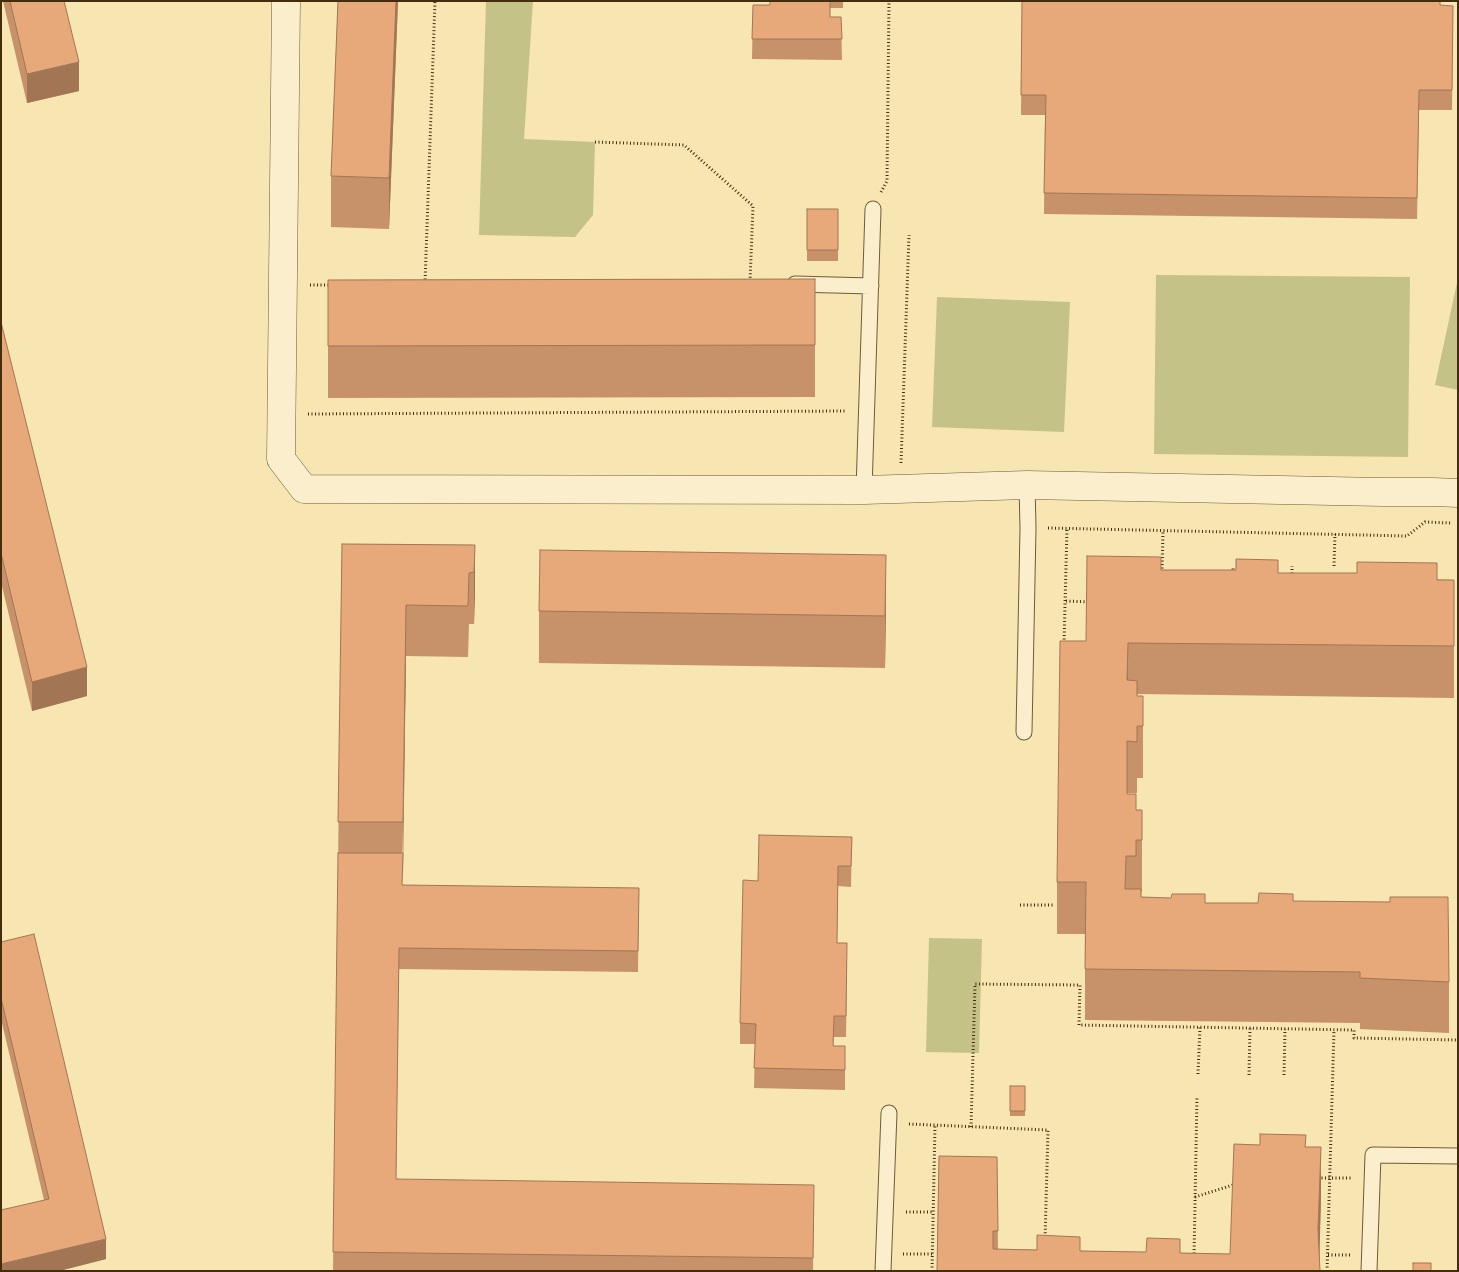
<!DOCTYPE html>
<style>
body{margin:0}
#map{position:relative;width:1459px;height:1272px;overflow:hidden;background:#f7e5b2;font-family:"Old Standard TT",serif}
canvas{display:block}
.frame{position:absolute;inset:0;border:2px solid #432d0d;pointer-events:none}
</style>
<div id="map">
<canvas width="1459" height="1272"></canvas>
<div class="frame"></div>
</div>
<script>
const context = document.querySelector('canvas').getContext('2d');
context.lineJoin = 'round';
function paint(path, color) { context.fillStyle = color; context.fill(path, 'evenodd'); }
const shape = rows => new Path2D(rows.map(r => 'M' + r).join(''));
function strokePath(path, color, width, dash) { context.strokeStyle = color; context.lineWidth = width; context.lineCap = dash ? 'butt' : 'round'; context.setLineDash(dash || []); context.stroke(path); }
const green = shape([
 [486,1,533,1,524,139,595,142,593,215,575,237,479,235],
 [1156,275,1410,277,1408,457,1154,454],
 [1458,278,1458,390,1435,385],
 [937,297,1070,302,1064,432,932,427],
 [929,938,982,939,979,1053,926,1052]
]);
const path = shape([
 [595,142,684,145,753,206,750,282],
 [881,192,887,181,889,1],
 [425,283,435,1],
 [310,285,331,285],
 [308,414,846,411],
 [901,463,909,235],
 [1048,528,1407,536,1425,522,1452,523],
 [1334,566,1335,534],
 [1162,572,1163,531],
 [1233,573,1233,566],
 [1292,577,1292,566],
 [1066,601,1090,602],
 [1064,643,1067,529],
 [1020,905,1053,905],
 [1198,1074,1200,1027],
 [1249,1075,1250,1028],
 [1284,1075,1285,1029],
 [909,1124,1048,1130,1045,1240],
 [971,1127,975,984,1080,985,1079,1025,1354,1030,1354,1038,1458,1040],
 [1318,1178,1352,1178],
 [1195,1197,1236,1184],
 [906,1212,933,1212],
 [903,1254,933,1254],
 [1328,1255,1350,1255],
 [1194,1257,1197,1096],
 [932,1271,935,1125],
 [1327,1271,1334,1030]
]);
const service = shape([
 [795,284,871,286],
 [864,490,873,209],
 [1024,732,1028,528,1027,485],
 [883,1271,889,1113],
 [1369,1271,1373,1155,1458,1156]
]);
const minor = shape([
 [286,1,281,459,304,489,864,490,1027,485,1382,492,1433,492,1458,493]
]);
const wall = shape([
 [3,1,64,1,79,91,27,103],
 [338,1,398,1,389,229,331,227,331,176],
 [770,1,843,1,843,8,830,8,830,17,841,17,842,60,752,59,753,5,770,5],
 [1022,1,1453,6,1452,110,1419,110,1417,219,1044,214,1045,115,1021,115],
 [807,209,838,209,838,261,807,261],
 [815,279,815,397,328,398,328,280],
 [1,322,87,696,32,711,1,582],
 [342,544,475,545,474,624,469,624,468,657,406,656,402,885,639,888,638,972,399,969,396,1179,814,1205,813,1271,333,1271],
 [1161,570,1278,573,1454,580,1454,698,1137,694,1137,696,1143,696,1143,778,1137,778,1137,793,1127,793,1136,810,1142,810,1142,892,1141,892,1141,897,1205,903,1258,903,1293,901,1449,982,1449,1033,1360,1029,1360,1023,1085,1020,1085,934,1057,934,1057,882,1086,641],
 [886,607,885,668,539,663,539,611],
 [852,837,851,887,838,886,837,943,847,963,846,1037,834,1037,833,1046,845,1046,845,1090,754,1088,755,1044,740,1044,740,1023],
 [1,942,106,1259,59,1271,1,1271,44,1200,1,1019],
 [1010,1086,1025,1086,1025,1116,1010,1116],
 [1306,1147,1321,1199,1319,1252,937,1271,997,1157,998,1249,1230,1254]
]);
const shadedWall = shape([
 [396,1,398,1,389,229,389,178],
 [79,62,79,91,27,103,27,74],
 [475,545,475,597,474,624,474,572],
 [886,555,886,607,885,668,885,616],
 [406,605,406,656,403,874,403,822],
 [1128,643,1128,694,1127,680],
 [87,667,87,696,32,711,32,682],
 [1321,1147,1321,1199,1319,1271,1318,1229],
 [106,1239,106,1259,59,1271,1,1271,1,1264]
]);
const building = shape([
 [10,1,64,1,79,62,27,74,10,1],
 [338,1,396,1,389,178,331,176,338,1],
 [770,1,830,1,830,17,841,17,842,39,752,39,753,5,770,5,770,1],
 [1022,1,1440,1,1440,5,1453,6,1452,90,1419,90,1417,198,1044,193,1046,95,1021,95,1022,1],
 [807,209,838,209,838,250,807,250,807,209],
 [815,279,815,345,328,346,328,280,815,279],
 [1,322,87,667,32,682,1,553,1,322],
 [342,544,475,545,474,572,469,573,468,606,406,605,403,822,338,822,342,544],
 [540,550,886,555,885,616,539,611,540,550],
 [1087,556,1161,557,1161,570,1236,570,1236,559,1278,560,1278,573,1357,573,1357,562,1437,563,1437,580,1454,580,1454,646,1128,643,1127,680,1137,681,1137,696,1143,696,1143,726,1137,726,1137,742,1127,741,1127,794,1136,794,1136,810,1142,810,1142,840,1136,840,1136,856,1126,856,1125,889,1141,889,1141,897,1171,898,1172,894,1205,894,1205,903,1258,903,1259,893,1293,894,1293,901,1390,902,1390,897,1448,897,1449,982,1360,978,1360,972,1085,969,1086,882,1057,882,1060,641,1086,641,1087,556],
 [759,835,852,837,851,866,838,866,837,943,847,943,846,1016,834,1016,833,1046,845,1046,845,1070,754,1068,756,1024,740,1023,743,880,758,881,759,835],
 [338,853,403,853,402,885,639,888,638,951,399,948,396,1179,814,1185,813,1258,333,1252,338,853],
 [34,934,106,1239,1,1264,1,1210,49,1199,1,998,1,942,34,934],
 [1010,1086,1025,1086,1025,1111,1010,1111,1010,1086],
 [1260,1134,1306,1135,1305,1147,1321,1147,1318,1229,1320,1271,937,1271,939,1156,997,1157,998,1231,993,1231,993,1249,1037,1250,1037,1235,1080,1237,1080,1251,1146,1252,1147,1238,1180,1239,1180,1253,1230,1254,1234,1144,1260,1145,1260,1134],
 [1413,1263,1431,1263,1431,1271,1413,1271,1413,1263]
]);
paint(green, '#c5c287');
strokePath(service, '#705b36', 17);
strokePath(minor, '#705b36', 29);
strokePath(path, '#432d0d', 3, [1, 2.5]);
strokePath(service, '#faeecd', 15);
strokePath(minor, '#faeecd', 28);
paint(wall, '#c79169');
paint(shadedWall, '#a27655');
paint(building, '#e7a97a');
strokePath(building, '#a27655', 1);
</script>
